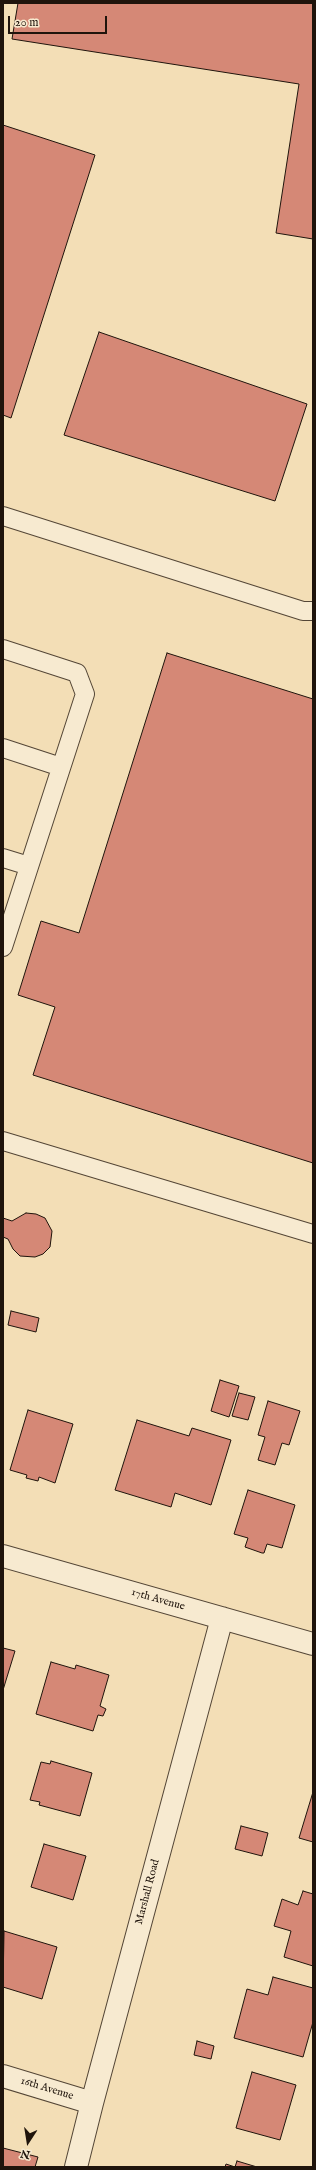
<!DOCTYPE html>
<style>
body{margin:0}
#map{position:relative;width:316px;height:2170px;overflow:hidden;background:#f3deb6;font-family:"IM FELL English",serif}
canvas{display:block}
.frame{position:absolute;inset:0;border:4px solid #1f140c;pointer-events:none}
.north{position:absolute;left:8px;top:2122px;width:40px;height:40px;-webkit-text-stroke:3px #f7ead0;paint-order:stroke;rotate:192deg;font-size:11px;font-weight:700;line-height:16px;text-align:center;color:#1f140c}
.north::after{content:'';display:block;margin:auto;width:14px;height:18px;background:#1f140c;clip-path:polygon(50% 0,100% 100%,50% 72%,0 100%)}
.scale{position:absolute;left:8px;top:16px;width:99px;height:18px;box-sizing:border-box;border:2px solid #1f140c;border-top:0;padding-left:5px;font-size:12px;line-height:14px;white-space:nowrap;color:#1f140c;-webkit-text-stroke:3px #f7ead0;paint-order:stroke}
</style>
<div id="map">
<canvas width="316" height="2170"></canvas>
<div class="frame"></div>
<div class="north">N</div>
<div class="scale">20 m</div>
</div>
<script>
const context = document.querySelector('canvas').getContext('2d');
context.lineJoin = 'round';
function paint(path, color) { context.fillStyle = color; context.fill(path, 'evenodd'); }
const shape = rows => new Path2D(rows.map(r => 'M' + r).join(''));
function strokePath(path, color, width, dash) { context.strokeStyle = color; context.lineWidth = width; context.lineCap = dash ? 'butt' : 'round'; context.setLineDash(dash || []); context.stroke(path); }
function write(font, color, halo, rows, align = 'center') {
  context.font = font + ' "IM FELL English",serif'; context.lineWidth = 4; context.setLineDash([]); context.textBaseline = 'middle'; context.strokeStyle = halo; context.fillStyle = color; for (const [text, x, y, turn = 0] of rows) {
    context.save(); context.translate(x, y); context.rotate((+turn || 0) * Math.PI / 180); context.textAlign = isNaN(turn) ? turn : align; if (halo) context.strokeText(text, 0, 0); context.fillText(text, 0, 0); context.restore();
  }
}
const building = shape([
 [18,3,313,3,313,239,276,233,299,84,12,39,18,3],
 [3,125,95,155,11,418,3,415,3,125],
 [99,332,307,404,275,501,64,435,99,332],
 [167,653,313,699,313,1163,33,1075,55,1007,18,995,41,921,79,933,167,653],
 [26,1213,36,1214,45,1218,52,1231,50,1247,43,1254,35,1257,20,1256,13,1249,8,1239,3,1237,3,1218,12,1221,26,1213],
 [11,1311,39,1318,36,1332,8,1325,11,1311],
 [220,1380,239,1386,229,1417,211,1411,220,1380],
 [239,1393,255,1397,248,1420,232,1416,239,1393],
 [268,1401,300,1411,289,1445,282,1443,275,1465,258,1460,265,1437,258,1435,268,1401],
 [28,1410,73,1424,55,1483,39,1477,38,1481,26,1478,27,1475,10,1470,28,1410],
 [137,1420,189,1436,192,1428,231,1440,211,1505,175,1493,171,1507,115,1490,137,1420],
 [248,1490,295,1505,282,1548,267,1544,264,1553,262,1553,245,1547,248,1538,234,1534,248,1490],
 [3,1648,15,1651,3,1690,3,1648],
 [51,1662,75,1669,76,1665,109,1675,100,1706,106,1709,103,1716,98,1715,93,1731,36,1714,51,1662],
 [51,1761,92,1773,80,1816,39,1805,40,1802,30,1800,41,1762,50,1764,51,1761],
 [313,1792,313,1842,299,1838,313,1792],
 [241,1826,268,1833,262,1856,235,1849,241,1826],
 [44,1844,86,1856,73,1900,31,1887,44,1844],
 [303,1891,313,1894,313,1966,284,1957,291,1931,274,1926,282,1899,298,1905,303,1891],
 [4,1931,57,1947,42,1999,3,1987,4,1931],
 [273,1977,313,1988,313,2022,303,2057,234,2038,247,1989,268,1995,273,1977],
 [197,2041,214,2046,211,2059,194,2055,197,2041],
 [252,2072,296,2085,280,2140,236,2128,252,2072],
 [3,2148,38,2157,35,2167,3,2167,3,2148],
 [237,2161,257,2167,225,2167,226,2164,235,2167,237,2161]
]);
const lane = shape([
 [3,516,303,611,313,611],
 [3,649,77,673,85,694,3,947],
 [3,748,61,767],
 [3,858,29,866],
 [3,1141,313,1234]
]);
const street = shape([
 [3,1556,313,1644],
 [3,2076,92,2103],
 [76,2167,92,2103,222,1618]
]);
const streetNames = [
 ["17th Avenue",158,1600,16],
 ["Marshall Road",148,1892,-75],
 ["16th Avenue",47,2089,17]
];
paint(building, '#d58876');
strokePath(building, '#1f140c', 1);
strokePath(lane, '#544636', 20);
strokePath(street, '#544636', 24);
strokePath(lane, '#f7ead0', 18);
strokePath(street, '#f7ead0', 22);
write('11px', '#1f140c', '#f7ead0', streetNames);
</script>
